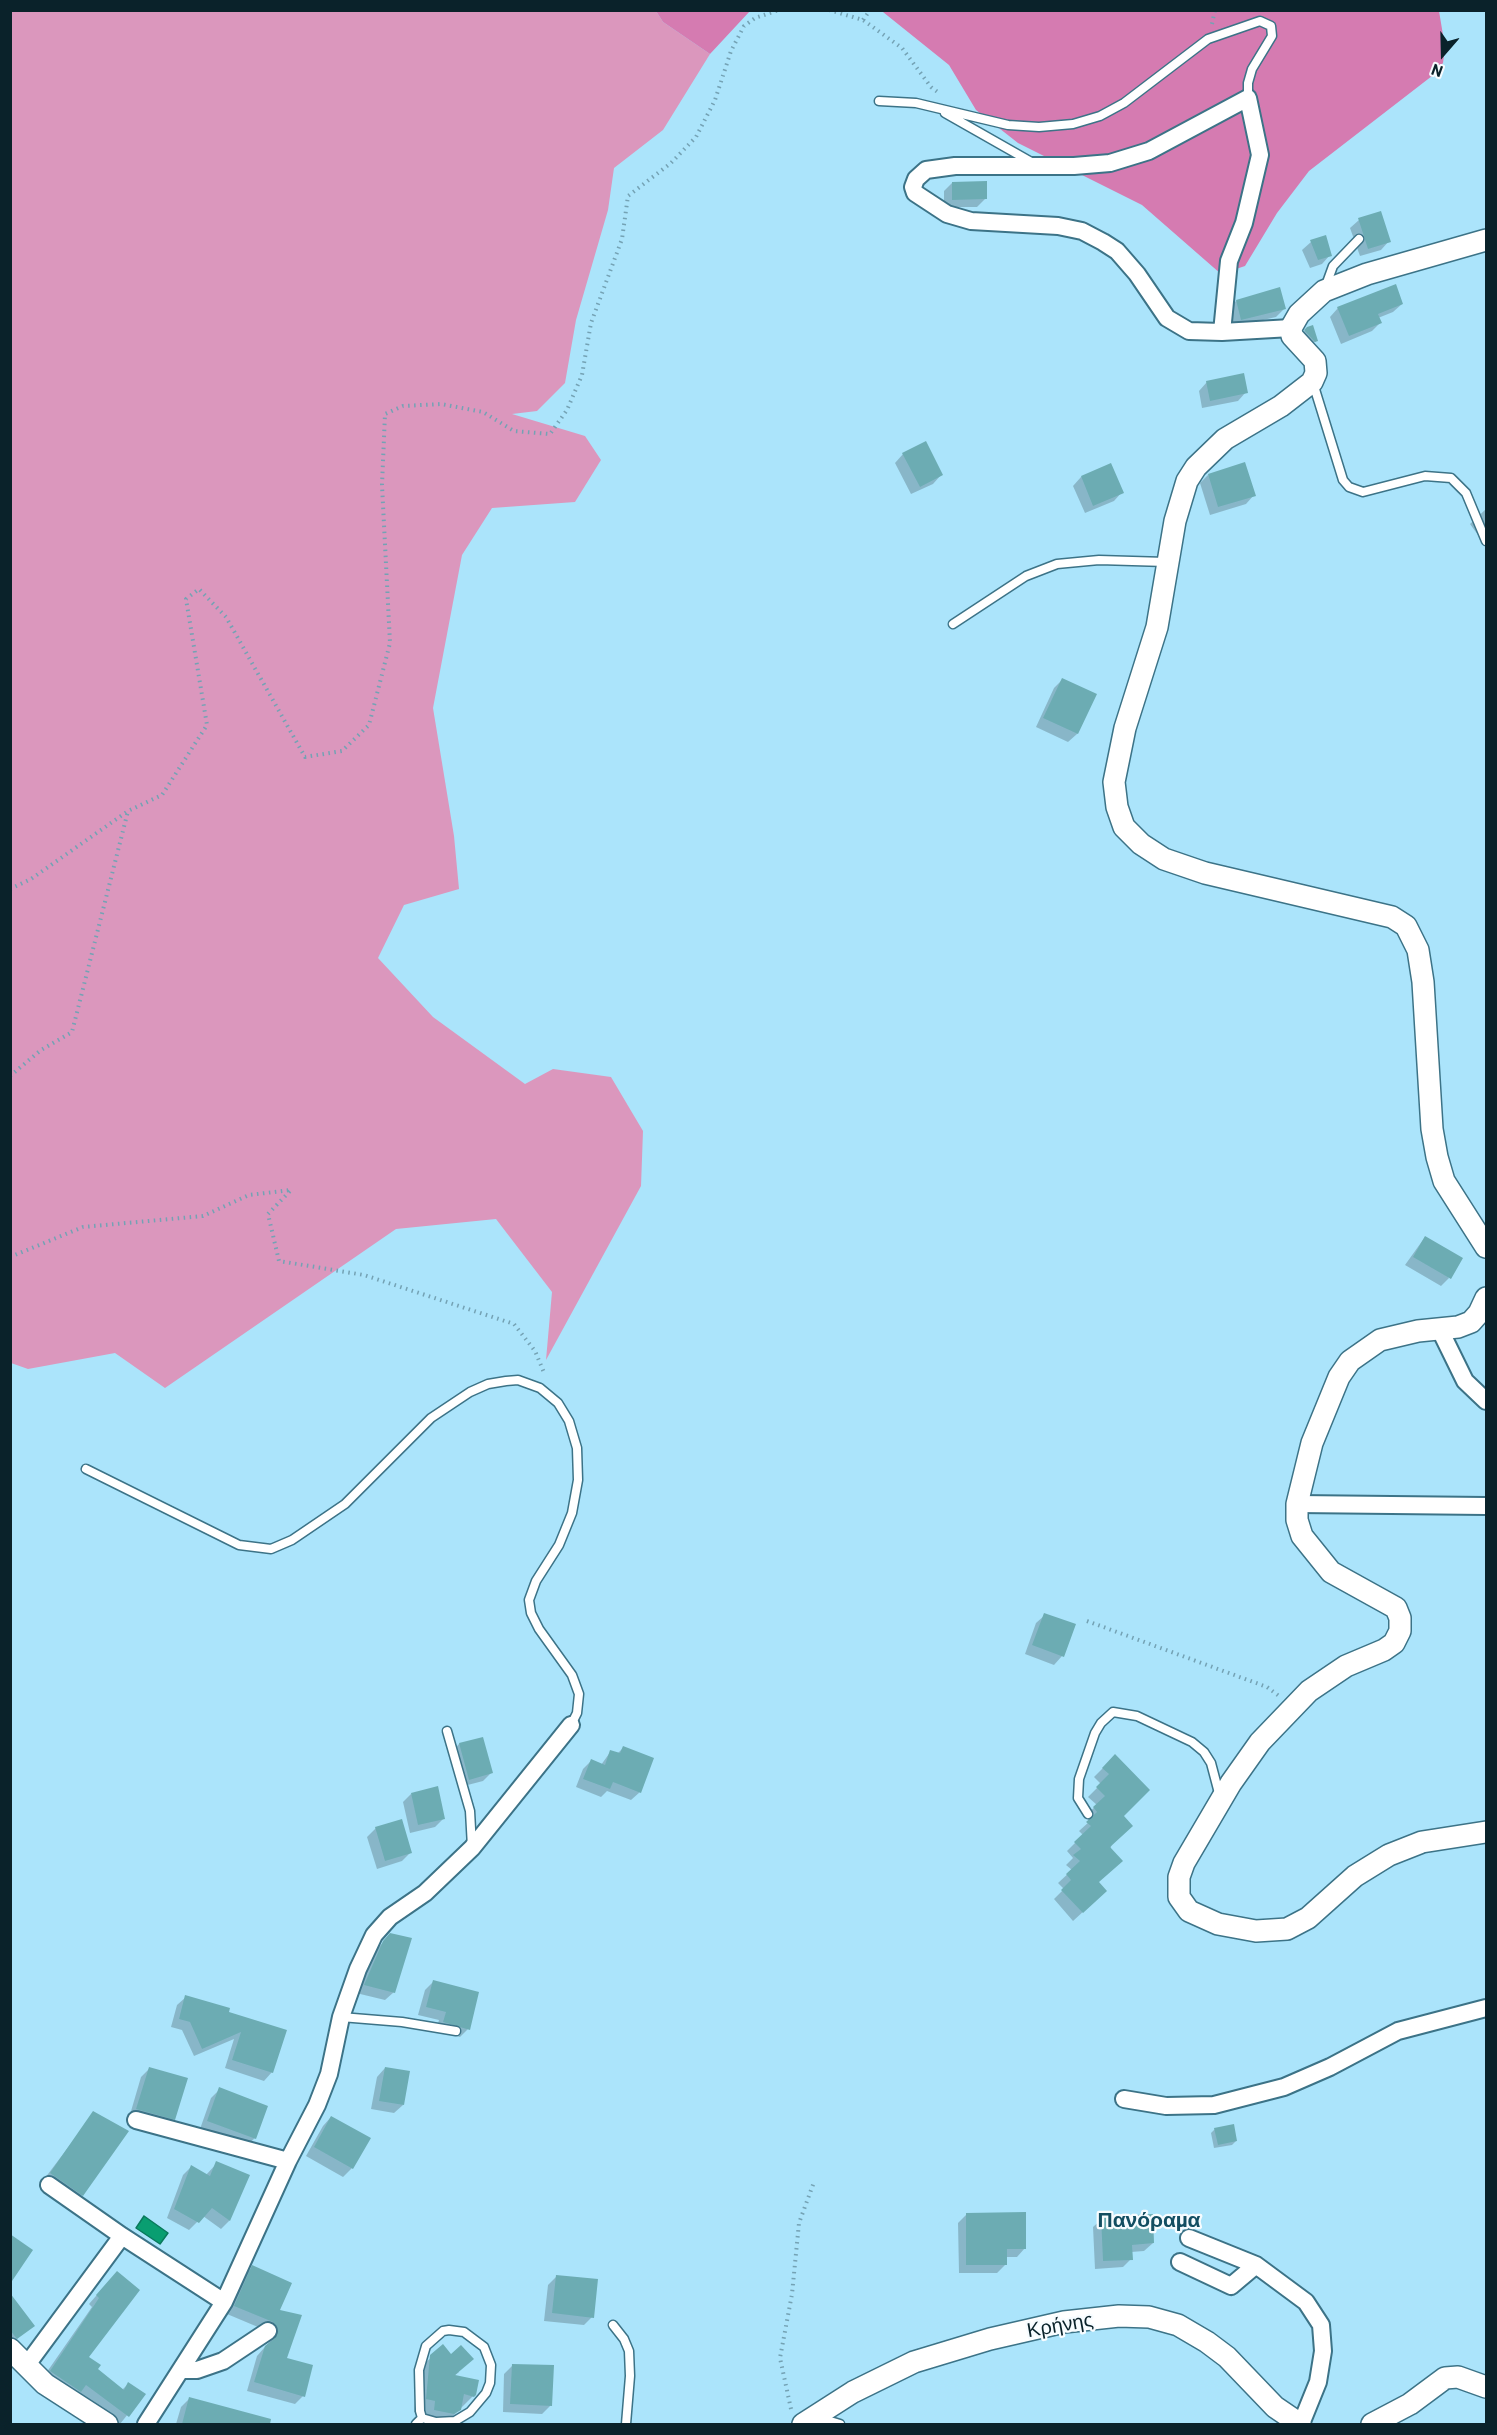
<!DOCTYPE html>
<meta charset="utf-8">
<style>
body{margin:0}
#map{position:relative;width:1497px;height:2435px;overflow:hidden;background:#abe4fb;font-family:Barlow,sans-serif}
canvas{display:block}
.frame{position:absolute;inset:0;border:12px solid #0a222a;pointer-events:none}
.north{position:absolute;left:1413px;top:24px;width:60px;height:60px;-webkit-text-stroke:4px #f7fcff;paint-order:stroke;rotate:200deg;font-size:16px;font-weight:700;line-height:24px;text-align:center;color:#0a222a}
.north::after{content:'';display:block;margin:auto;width:21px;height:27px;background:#0a222a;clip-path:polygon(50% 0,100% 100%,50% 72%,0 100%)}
</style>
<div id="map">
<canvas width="1497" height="2435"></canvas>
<div class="frame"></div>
<div class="north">N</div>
</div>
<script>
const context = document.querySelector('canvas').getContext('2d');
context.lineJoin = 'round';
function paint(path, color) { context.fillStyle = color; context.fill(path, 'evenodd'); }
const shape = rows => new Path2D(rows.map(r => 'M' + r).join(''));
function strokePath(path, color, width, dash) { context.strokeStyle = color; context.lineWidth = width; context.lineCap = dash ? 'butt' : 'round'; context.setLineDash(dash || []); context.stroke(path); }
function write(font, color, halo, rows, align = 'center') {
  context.font = font + ' Barlow,sans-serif'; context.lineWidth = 4.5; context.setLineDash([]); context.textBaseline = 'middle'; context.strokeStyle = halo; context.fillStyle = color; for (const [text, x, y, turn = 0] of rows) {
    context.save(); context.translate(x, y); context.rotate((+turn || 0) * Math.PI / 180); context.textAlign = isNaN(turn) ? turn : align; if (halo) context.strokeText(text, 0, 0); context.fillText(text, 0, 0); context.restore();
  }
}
const green = shape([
 [10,11,656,11,663,22,710,54,663,130,614,168,608,210,576,320,565,383,537,411,512,414,585,436,601,460,575,502,492,508,462,555,433,708,454,836,459,889,404,905,378,958,433,1017,525,1084,553,1069,611,1077,643,1131,641,1186,546,1360,552,1292,496,1219,396,1229,165,1388,115,1353,28,1369,11,1363]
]);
const forest = shape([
 [656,11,750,11,710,54,663,22],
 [874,11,1439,11,1445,47,1443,63,1432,76,1309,171,1277,213,1245,266,1221,274,1142,205,1018,143,976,110,949,65,883,12]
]);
const water = shape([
 [144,2216,168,2233,160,2244,136,2228,144,2216]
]);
const shadow = shape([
 [952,183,985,199,977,207,944,207,944,191],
 [1359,220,1389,241,1381,250,1360,256,1350,228],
 [1325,237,1330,255,1322,264,1310,268,1302,250,1311,242],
 [1236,301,1284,309,1276,317,1232,327,1228,310],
 [1402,304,1393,312,1378,318,1380,323,1372,331,1341,344,1330,317,1338,308],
 [1307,328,1316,341,1312,344,1301,335],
 [1207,382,1246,392,1238,401,1202,408,1199,391],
 [903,454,941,475,933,484,911,494,895,463],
 [1110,465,1122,492,1114,501,1085,513,1073,486,1081,477],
 [1208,475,1254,495,1246,504,1210,515,1200,483],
 [1486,509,1486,546,1470,524],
 [1062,680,1095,694,1077,734,1068,742,1036,727,1054,688],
 [1425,1237,1449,1278,1441,1286,1405,1265],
 [1045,1615,1074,1625,1062,1656,1054,1665,1025,1654,1036,1623],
 [482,1738,491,1773,483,1781,460,1787,451,1753,459,1744],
 [623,1748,640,1792,631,1800,607,1791,601,1797,576,1787,583,1769,591,1761,601,1765,611,1751,617,1754],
 [1115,1756,1122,1816,1098,1883,1097,1899,1073,1921,1054,1899,1064,1889,1058,1883,1072,1870,1066,1865,1073,1858,1067,1851,1083,1835,1079,1831,1090,1821,1085,1816,1097,1805,1088,1797,1101,1784,1094,1777],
 [411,1794,444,1818,435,1827,410,1833,403,1802],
 [376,1828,410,1853,402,1861,377,1869,367,1837],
 [390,1935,394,1992,385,2000,356,1993,375,1951],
 [433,1982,468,2029,460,2037,436,2031,439,2020,418,2015,425,1990],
 [186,1997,227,2013,272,2072,264,2081,225,2068,234,2039,194,2056,182,2030,171,2027,177,2005],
 [150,2068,174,2119,165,2127,129,2118,141,2077],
 [385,2068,403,2105,394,2113,371,2109,377,2077],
 [220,2089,255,2138,246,2146,200,2129,211,2098],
 [94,2113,82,2195,73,2203,42,2182],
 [331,2117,352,2168,343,2177,306,2156,323,2126],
 [1215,2129,1236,2141,1232,2145,1214,2148,1211,2133],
 [217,2163,248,2176,229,2221,221,2229,203,2216,189,2230,167,2218,183,2175,191,2167,206,2175],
 [966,2215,1025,2248,1017,2257,1006,2257,1006,2264,997,2273,959,2273,958,2223],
 [1102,2219,1153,2243,1144,2251,1131,2252,1131,2259,1123,2267,1095,2269,1093,2227],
 [253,2267,278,2311,285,2359,303,2396,295,2404,247,2391,257,2356,271,2340,265,2330,227,2314,244,2275],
 [556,2277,592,2317,584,2325,544,2321,548,2285],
 [109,2281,87,2357,96,2369,122,2390,128,2384,144,2394,120,2424,78,2394,42,2379,92,2307,89,2304],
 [10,2315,33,2326,10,2344],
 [443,2346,459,2372,454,2376,475,2394,446,2423,414,2412,417,2371],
 [513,2365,551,2405,542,2414,503,2412,504,2374],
 [189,2399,244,2413,241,2424,176,2424,181,2407]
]);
const building = shape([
 [987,181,987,199,952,200,952,182],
 [1381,211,1391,242,1368,249,1358,218],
 [1326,235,1332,256,1318,260,1310,240],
 [1396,284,1403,304,1378,314,1382,323,1349,336,1337,307],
 [1280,287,1286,309,1241,320,1236,300],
 [1313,325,1318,341,1315,342,1304,330,1307,327],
 [1244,373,1248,393,1210,401,1206,381],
 [926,441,943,475,920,487,902,453],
 [1245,462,1256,496,1218,507,1208,474],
 [1111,463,1124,493,1093,506,1081,476],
 [1062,678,1097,694,1078,734,1043,718],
 [1425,1236,1463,1258,1451,1279,1413,1257],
 [1044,1613,1076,1624,1064,1657,1032,1645],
 [483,1737,493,1773,469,1780,459,1743],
 [623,1746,654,1758,641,1793,613,1782,610,1789,583,1779,591,1759,605,1765,610,1750,620,1753],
 [1115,1754,1150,1790,1124,1816,1133,1826,1110,1847,1123,1861,1099,1882,1107,1891,1083,1913,1061,1890,1071,1880,1066,1874,1080,1861,1073,1855,1081,1849,1074,1842,1091,1826,1086,1822,1097,1812,1093,1807,1105,1796,1096,1787,1109,1774,1102,1768],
 [438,1786,445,1819,418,1825,411,1793],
 [402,1819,412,1853,385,1861,375,1827],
 [390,1933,412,1938,395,1993,364,1985,383,1941],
 [433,1980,479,1992,470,2030,443,2022,446,2012,426,2007],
 [185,1995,230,2008,229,2012,287,2030,273,2073,232,2060,241,2032,202,2049,190,2022,179,2019],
 [149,2067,188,2078,175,2120,136,2109],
 [385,2067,410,2071,404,2105,379,2101],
 [219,2087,268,2106,256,2139,207,2121],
 [93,2111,129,2131,83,2196,50,2173],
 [331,2116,371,2138,353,2169,314,2147],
 [1234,2124,1237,2141,1218,2145,1214,2128],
 [216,2161,250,2175,230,2221,212,2208,199,2223,174,2209,191,2165,210,2176],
 [1026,2212,1026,2249,1007,2249,1007,2265,966,2265,966,2213],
 [1153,2214,1154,2243,1132,2245,1133,2260,1103,2261,1101,2217],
 [10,2234,33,2250,10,2284],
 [252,2265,292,2283,280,2310,302,2315,287,2358,313,2365,305,2397,254,2382,265,2346,274,2339,278,2331,273,2322,234,2306],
 [117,2271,140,2290,89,2357,101,2365,98,2369,124,2390,128,2382,146,2394,129,2417,86,2385,81,2392,50,2371,99,2298,96,2295],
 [556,2275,598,2279,594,2318,552,2313],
 [10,2293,35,2326,17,2339,10,2330],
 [443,2344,451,2354,461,2345,474,2359,455,2375,479,2380,476,2395,474,2397,464,2394,461,2410,454,2414,434,2410,435,2401,426,2399,430,2355],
 [512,2364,554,2365,552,2406,510,2404],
 [189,2397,271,2419,270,2424,182,2424]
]);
const path = shape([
 [829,10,863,20,902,48,931,87,939,93],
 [863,20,870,10],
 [1212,24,1215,10],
 [10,889,31,879,128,811,162,795,207,725,186,599,199,589,226,617,305,757,342,751,369,725,390,643,382,485,385,414,403,406,441,404,483,412,514,431,550,434,567,410,582,375,591,323,622,239,628,196,671,163,696,137,715,100,731,51,744,26,755,18,779,10],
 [10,1076,41,1050,72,1032,128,811],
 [10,1257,83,1227,203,1216,249,1195,291,1190,268,1214,279,1261,364,1275,514,1324,535,1351,545,1375],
 [1087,1621,1267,1687,1279,1696],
 [791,2409,780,2358,792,2294,799,2223,814,2182]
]);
const service = shape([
 [879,101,916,103,1008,125,1039,127,1073,124,1100,116,1124,103,1208,39,1260,21,1271,26,1272,36,1252,69,1248,83,1248,98],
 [945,113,1033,163],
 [1325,288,1333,266,1359,239],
 [1313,383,1343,480,1349,487,1363,492,1425,476,1451,478,1466,493,1486,541],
 [953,624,1026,576,1057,564,1099,560,1166,562],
 [86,1469,239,1545,271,1549,292,1540,345,1504,431,1418,470,1392,488,1384,506,1381,518,1380,540,1388,558,1403,569,1421,577,1448,578,1480,572,1513,559,1545,536,1581,529,1600,531,1613,539,1629,572,1675,579,1694,577,1713,571,1725],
 [447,1731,470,1811,472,1847],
 [1088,1814,1078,1798,1079,1779,1095,1733,1101,1723,1113,1712,1137,1716,1192,1742,1204,1752,1211,1763,1220,1797],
 [341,2017,402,2022,456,2031],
 [613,2325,624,2339,629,2351,630,2376,626,2424],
 [449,2330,464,2332,484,2347,491,2365,490,2383,486,2393,470,2412,455,2421,436,2422,422,2418,420,2411,419,2370,426,2346,443,2331,449,2330],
 [817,2417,840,2424],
 [416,2424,422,2418]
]);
const minor = shape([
 [1222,332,1229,261,1244,223,1260,155,1248,98,1149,151,1110,163,1074,166,955,166,926,170,916,179,913,187,915,193,947,214,971,221,1058,226,1082,231,1103,242,1117,251,1137,274,1167,318,1189,331,1222,332,1291,328],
 [1440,1330,1465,1381,1486,1401],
 [1297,1504,1486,1506],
 [1124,2099,1166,2106,1214,2105,1284,2087,1330,2067,1398,2031,1486,2008],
 [136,2120,288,2161],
 [49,2185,122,2236,224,2302],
 [1189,2238,1256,2265,1306,2302,1321,2325,1323,2351,1318,2382,1301,2424],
 [1180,2262,1231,2286,1256,2265],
 [26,2366,122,2236],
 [181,2370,197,2370,223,2361,268,2331],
 [146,2424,224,2302,288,2161,317,2105,329,2074,341,2017,358,1969,374,1935,390,1917,425,1893,472,1848,571,1725]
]);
const tertiary = shape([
 [1486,240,1367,274,1324,291,1299,314,1291,328,1292,336,1315,361,1316,373,1312,382,1281,406,1225,439,1196,467,1187,481,1175,521,1157,627,1125,728,1114,782,1117,807,1124,827,1141,844,1164,859,1205,873,1392,917,1406,926,1418,950,1423,982,1432,1129,1437,1157,1444,1181,1486,1247],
 [1486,1298,1479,1313,1471,1322,1458,1327,1418,1331,1380,1340,1350,1361,1339,1377,1312,1443,1297,1504,1297,1520,1302,1536,1331,1572,1396,1608,1400,1618,1400,1631,1394,1643,1384,1650,1346,1666,1309,1691,1260,1742,1231,1783,1184,1863,1179,1877,1179,1897,1189,1911,1218,1924,1256,1931,1287,1929,1308,1918,1355,1876,1389,1855,1422,1842,1486,1832],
 [10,2349,45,2384,107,2424],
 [803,2424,853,2392,914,2362,990,2339,1064,2322,1119,2316,1149,2317,1178,2325,1207,2342,1227,2357,1275,2407,1300,2424],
 [1372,2424,1410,2404,1445,2378,1458,2377,1486,2387]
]);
const streetNames = [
 ["Κρήνης",1060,2325,-10]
];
const neighbourhoodNames = [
 ["Πανόραμα",1149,2220]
];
paint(green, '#db97bd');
paint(forest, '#d57bb1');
paint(water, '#099e71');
strokePath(water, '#09795c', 1.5);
paint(shadow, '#0003');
paint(building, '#6cacb3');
strokePath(service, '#3c7387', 11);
strokePath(minor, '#3c7387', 20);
strokePath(tertiary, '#3c7387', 24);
strokePath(path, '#74a2b4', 4, [1.5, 4.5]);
strokePath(service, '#fff', 8);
strokePath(minor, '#fff', 16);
strokePath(tertiary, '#fff', 21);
write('20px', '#0a222a', '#f7fcff', streetNames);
write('bold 21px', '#134e62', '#f7fcff', neighbourhoodNames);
</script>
